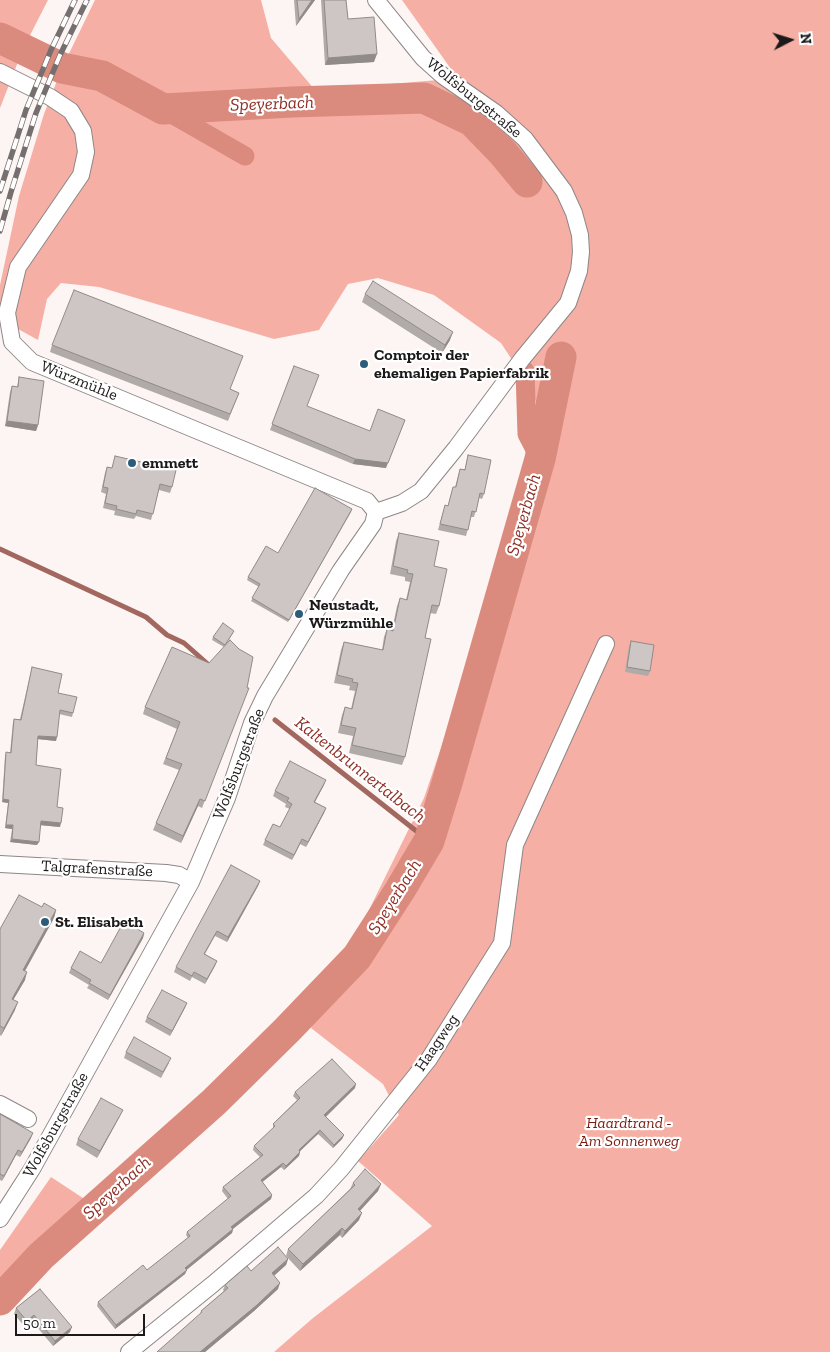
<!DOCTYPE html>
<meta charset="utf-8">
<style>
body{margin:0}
#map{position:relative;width:830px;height:1352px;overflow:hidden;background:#fcf5f3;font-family:"Zilla Slab",serif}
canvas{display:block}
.north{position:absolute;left:765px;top:15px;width:50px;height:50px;-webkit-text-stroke:4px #fff;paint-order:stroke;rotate:85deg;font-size:14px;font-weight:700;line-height:20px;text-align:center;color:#1c1919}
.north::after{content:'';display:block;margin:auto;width:18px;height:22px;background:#1c1919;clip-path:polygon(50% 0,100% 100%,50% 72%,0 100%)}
.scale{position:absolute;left:15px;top:1314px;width:130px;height:22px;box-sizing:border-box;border:2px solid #1c1919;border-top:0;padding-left:6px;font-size:15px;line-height:18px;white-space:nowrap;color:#1c1919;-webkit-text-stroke:4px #fff;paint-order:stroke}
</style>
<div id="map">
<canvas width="830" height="1352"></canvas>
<div class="north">N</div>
<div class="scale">50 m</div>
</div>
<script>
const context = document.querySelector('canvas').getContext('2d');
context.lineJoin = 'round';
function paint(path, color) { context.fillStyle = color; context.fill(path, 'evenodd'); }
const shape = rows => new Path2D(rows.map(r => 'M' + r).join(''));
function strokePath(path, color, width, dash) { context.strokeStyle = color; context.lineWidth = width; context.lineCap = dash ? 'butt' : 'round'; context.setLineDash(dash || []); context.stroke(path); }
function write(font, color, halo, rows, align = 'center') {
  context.font = font + ' "Zilla Slab",serif'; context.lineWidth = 4.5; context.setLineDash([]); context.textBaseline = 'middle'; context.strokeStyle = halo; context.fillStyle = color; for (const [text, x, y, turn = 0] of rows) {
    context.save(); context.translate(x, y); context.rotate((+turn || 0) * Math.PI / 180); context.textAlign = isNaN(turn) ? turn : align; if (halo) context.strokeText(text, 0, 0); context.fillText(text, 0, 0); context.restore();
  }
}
const green = shape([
 [0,0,48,0,23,49,0,108],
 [95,0,261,0,271,38,315,90,451,79,451,69,402,0,830,0,830,1352,274,1352,313,1318,432,1226,358,1161,399,1115,383,1084,311,1028,424,798,546,438,533,392,501,343,434,295,378,278,348,284,319,330,274,339,99,287,61,283,47,299,38,340,0,319,0,285,19,196,44,114,62,68],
 [51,1177,89,1202,0,1291,0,1250]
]);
const stream = shape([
 [0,549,146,617,167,635,184,643,210,666],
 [275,720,429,841]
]);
const canal = shape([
 [163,109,245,156],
 [525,371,527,434,540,459]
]);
const river = shape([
 [0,38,62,68,102,76,163,109,292,102,424,98,472,121,503,153,527,182],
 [0,1300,41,1256,214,1102,287,1030,357,957,400,890,429,841,447,783,540,459,561,357]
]);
const street = shape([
 [0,72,50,97,71,111,83,131,86,152,81,175,18,267,7,313,12,342,32,362,367,501,376,512],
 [376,512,402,503,421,491,456,448,522,359,568,303,579,271,581,252,580,235,574,213,564,191,525,139,496,113,443,76,423,58,376,0],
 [0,864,166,873,179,875,191,882],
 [0,1104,28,1119],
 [0,1219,32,1169,191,882,227,798,252,723,265,696,341,570,373,524,376,512],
 [129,1352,213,1284,316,1196,341,1169,429,1059,502,943,515,845,606,644]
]);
const rail = shape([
 [0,191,26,110,51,50,75,0],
 [0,231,11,192,36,113,60,55,87,0]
]);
const wall = shape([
 [294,0,315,0,296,26],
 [321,0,346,0,348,19,374,62,325,65],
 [365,294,450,340,442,353,362,302],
 [52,345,230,389,239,393,228,421,50,352],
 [294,366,307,406,386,468,353,464,270,430],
 [19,377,38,425,36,431,5,426,10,392,12,386,17,387],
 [468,455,484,494,482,499,479,498,474,517,471,517,466,536,438,530,445,505,448,506,453,487,455,487,460,469,465,469],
 [115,456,172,487,170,493,159,490,151,520,136,516,134,519,114,515,115,511,103,508,106,494,101,492,105,473,107,467,112,468],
 [352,509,288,622,251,601,259,587,247,580,248,577,278,553],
 [399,533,434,566,439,606,436,614,430,613,425,638,405,757,402,765,349,753,353,736,338,733,342,715,345,707,351,709,355,691,349,690,350,686,334,683,341,650,344,642,382,650,384,637,387,629,392,630,397,606,400,598,406,600,410,582,405,581,405,577,390,574,396,541],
 [233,633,224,647,212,640,213,637],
 [631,641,650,671,648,676,625,672,629,646],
 [32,667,58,693,73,713,72,717,59,714,56,741,38,739,36,765,57,807,60,827,40,825,37,845,10,842,12,829,5,828,8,803,2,802,5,756,6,752,10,753,13,722,14,719,20,719],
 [247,688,202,808,198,806,181,843,153,830,179,770,163,764,177,729,143,714,145,707],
 [324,785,315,802,326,808,324,813,306,847,300,844,292,860,263,845,265,840,280,827,290,809,285,807,286,804,273,796,275,791],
 [260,881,258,886,227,942,215,936,205,954,217,961,205,984,192,977,190,981,174,972,176,967],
 [42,907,56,910,54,918,25,971,25,980,13,1000,15,1010,1,1036,0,1035,0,929],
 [144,933,143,938,108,1000,87,988,89,985,69,973,71,968,101,963],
 [187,1003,170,1036,145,1022,147,1017],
 [126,1052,169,1063,161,1078,124,1058],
 [355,1088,326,1117,344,1135,342,1139,333,1148,318,1134,300,1151,299,1156,284,1170,281,1167,262,1182,272,1195,271,1199,233,1229,232,1233,186,1270,185,1274,115,1329,97,1306,98,1302,147,1270,188,1238,186,1235,187,1232,228,1199,222,1191,223,1187,260,1157,253,1150,254,1146,273,1128,273,1124,297,1100,293,1096,295,1092],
 [0,1114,31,1138,20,1157,16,1155,2,1181,0,1180],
 [120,1116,97,1158,76,1145,78,1139],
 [353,1183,381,1184,378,1191,360,1211,359,1220,342,1238,340,1235,300,1271,286,1256,288,1249,350,1189],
 [288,1259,286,1265,274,1276,278,1289,254,1311,205,1352,157,1352,200,1314,201,1311,224,1291,223,1290,225,1285,251,1271],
 [40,1289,70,1332,53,1346,32,1321,25,1327,14,1314,16,1308]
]);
const shadedWall = shape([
 [312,0,315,0,296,26,299,19],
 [377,54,374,62,325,65,328,58],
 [453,332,450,340,442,353,445,345],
 [405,420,386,468,353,464,355,459],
 [7,421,38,425,36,431,5,426],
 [352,509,351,512,288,622,289,620],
 [38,736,57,737,56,741,37,739],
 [326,780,324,785,312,807,314,802],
 [3,799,9,800,8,803,2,802],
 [200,799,198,806,181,843,183,836],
 [326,808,324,813,306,847,308,842],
 [41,821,61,823,60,827,39,825],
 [6,825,13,825,12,829,5,828],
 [12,839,39,842,37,845,10,842],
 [302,839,300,844,292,860,294,855],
 [260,881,258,886,227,942,228,937],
 [56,910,54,918,21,978,23,970],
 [144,933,143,938,108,1000,110,995],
 [217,961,215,966,205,984,207,979],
 [27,972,25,980,9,1007,12,999],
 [18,1002,15,1010,1,1036,4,1028],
 [187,1003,185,1008,170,1036,172,1031],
 [356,1084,355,1088,323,1119,324,1115],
 [123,1110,120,1116,97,1158,100,1151],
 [320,1130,318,1134,297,1154,299,1150],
 [33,1133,31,1138,20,1157,22,1152],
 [344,1135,342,1139,333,1148,334,1145],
 [18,1150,16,1155,2,1181,4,1176],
 [300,1152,299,1156,284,1170,286,1166],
 [283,1163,281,1167,260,1184,261,1180],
 [381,1184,378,1191,355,1216,358,1209],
 [272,1195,271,1199,230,1231,231,1227],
 [362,1213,359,1220,342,1238,345,1231],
 [342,1228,340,1235,300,1271,303,1264],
 [233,1229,232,1233,184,1272,185,1268],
 [288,1259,286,1265,270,1279,272,1273],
 [187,1270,185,1274,115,1329,116,1325],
 [280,1283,278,1289,254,1311,205,1352,200,1352],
 [34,1315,32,1321,25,1327,27,1321],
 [72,1327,70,1332,53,1346,55,1341]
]);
const building = shape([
 [297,0,312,0,299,19,297,0],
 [324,0,346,0,348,19,374,17,377,54,328,58,324,0],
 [373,281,453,332,445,345,365,294,373,281],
 [74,290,243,356,230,389,239,393,230,414,52,345,74,290],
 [294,366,319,375,307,406,370,431,378,409,405,420,388,463,355,459,272,424,294,366],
 [19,377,44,381,38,425,7,421,12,386,18,387,19,377],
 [468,455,491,460,484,494,480,493,476,512,472,511,468,530,440,524,445,505,448,506,453,487,456,487,460,469,465,470,468,455],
 [115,456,176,470,172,487,160,484,153,514,137,510,136,514,116,509,117,506,105,503,108,488,103,487,107,467,112,468,115,456],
 [315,488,352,509,289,620,252,598,260,584,248,577,266,546,278,553,315,488],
 [399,533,439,541,434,566,447,569,439,606,432,605,425,638,431,639,405,757,352,745,356,728,341,725,345,707,352,709,358,683,352,682,353,679,337,675,344,642,383,650,387,629,393,631,400,598,407,600,413,574,407,573,408,570,393,566,399,533],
 [223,623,234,631,225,645,213,637,223,623],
 [230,640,239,649,253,657,247,688,249,688,205,801,200,799,183,836,156,823,182,764,166,758,180,722,145,707,172,647,209,663,230,640],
 [631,641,654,645,650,671,627,667,631,641],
 [32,667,62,674,58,693,77,697,73,713,60,710,57,737,38,736,36,765,61,769,57,807,63,808,61,823,41,821,39,842,12,839,13,825,6,825,9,800,3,799,6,752,11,753,14,719,21,720,32,667],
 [290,761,326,780,314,802,326,808,308,842,302,839,294,855,265,840,273,824,280,827,292,804,287,801,289,798,275,791,290,761],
 [231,865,260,881,228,937,217,931,204,954,217,961,207,979,194,972,192,976,176,967,231,865],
 [19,895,42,907,44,903,56,910,23,970,27,972,12,999,18,1002,4,1028,0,1026,0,929,19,895],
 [124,921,144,933,110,995,89,983,91,980,71,968,80,951,101,963,124,921],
 [162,990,187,1003,172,1031,147,1017,162,990],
 [134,1037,171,1058,163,1072,126,1052,134,1037],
 [332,1059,356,1084,324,1115,344,1135,334,1145,320,1130,299,1150,300,1152,286,1166,283,1163,261,1180,272,1195,231,1227,233,1229,185,1268,187,1270,116,1325,98,1302,143,1265,147,1270,190,1236,187,1232,231,1196,223,1187,263,1155,254,1146,275,1126,273,1124,300,1098,295,1092,332,1059],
 [101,1098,123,1110,100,1151,78,1139,101,1098],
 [0,1114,33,1133,22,1152,18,1150,4,1176,0,1174,0,1114],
 [365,1169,381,1184,358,1209,362,1213,345,1231,342,1228,303,1264,288,1249,355,1185,353,1183,365,1169],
 [278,1247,288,1259,272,1273,280,1283,257,1305,200,1352,157,1352,202,1312,201,1311,228,1288,225,1285,247,1266,251,1271,278,1247],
 [40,1289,72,1327,55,1341,34,1315,27,1321,16,1308,40,1289]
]);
const markers = [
 [364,364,5,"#2d5c7b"],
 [132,463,5,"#2d5c7b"],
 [299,614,5,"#2d5c7b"],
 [45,922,5,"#2d5c7b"]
];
const streetNames = [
 ["Wolfsburgstraße",474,98,39],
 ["Würzmühle",79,381,22],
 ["Wolfsburgstraße",239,764,-69],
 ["Talgrafenstraße",97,869,3],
 ["Haagweg",437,1043,-56],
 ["Wolfsburgstraße",56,1125,-61]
];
const poiNames = [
 ["Comptoir der",374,355],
 ["ehemaligen Papierfabrik",374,373],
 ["emmett",142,463],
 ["Neustadt,",309,605],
 ["Würzmühle",309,623],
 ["St. Elisabeth",55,922]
];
const parkNames = [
 ["Haardtrand -",629,1123],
 ["Am Sonnenweg",629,1141]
];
const waterNames = [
 ["Speyerbach",272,104,-2],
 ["Speyerbach",524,515,-74],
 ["Kaltenbrunnertalbach",360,770,38],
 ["Speyerbach",395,897,-58],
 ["Speyerbach",117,1188,-42]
];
paint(green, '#f6afa4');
strokePath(stream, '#a26860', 5);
strokePath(canal, '#db8a7e', 19);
strokePath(river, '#db8a7e', 31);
strokePath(street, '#8d8786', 18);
strokePath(street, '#fff', 16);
strokePath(rail, '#75706f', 5.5);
strokePath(rail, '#fff', 4, [11]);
paint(wall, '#b0aaa9');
paint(shadedWall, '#908b89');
paint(building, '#cdc6c4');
strokePath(building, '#908b89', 1);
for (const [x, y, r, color] of markers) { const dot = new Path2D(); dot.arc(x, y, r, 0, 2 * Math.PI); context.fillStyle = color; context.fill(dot); strokePath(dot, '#fff', 2); }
write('16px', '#1c1919', '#fff', streetNames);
write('bold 16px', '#1c1919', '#fff', poiNames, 'left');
write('italic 16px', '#7a1b12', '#fff', parkNames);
write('italic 18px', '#8f2f25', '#fff', waterNames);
</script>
